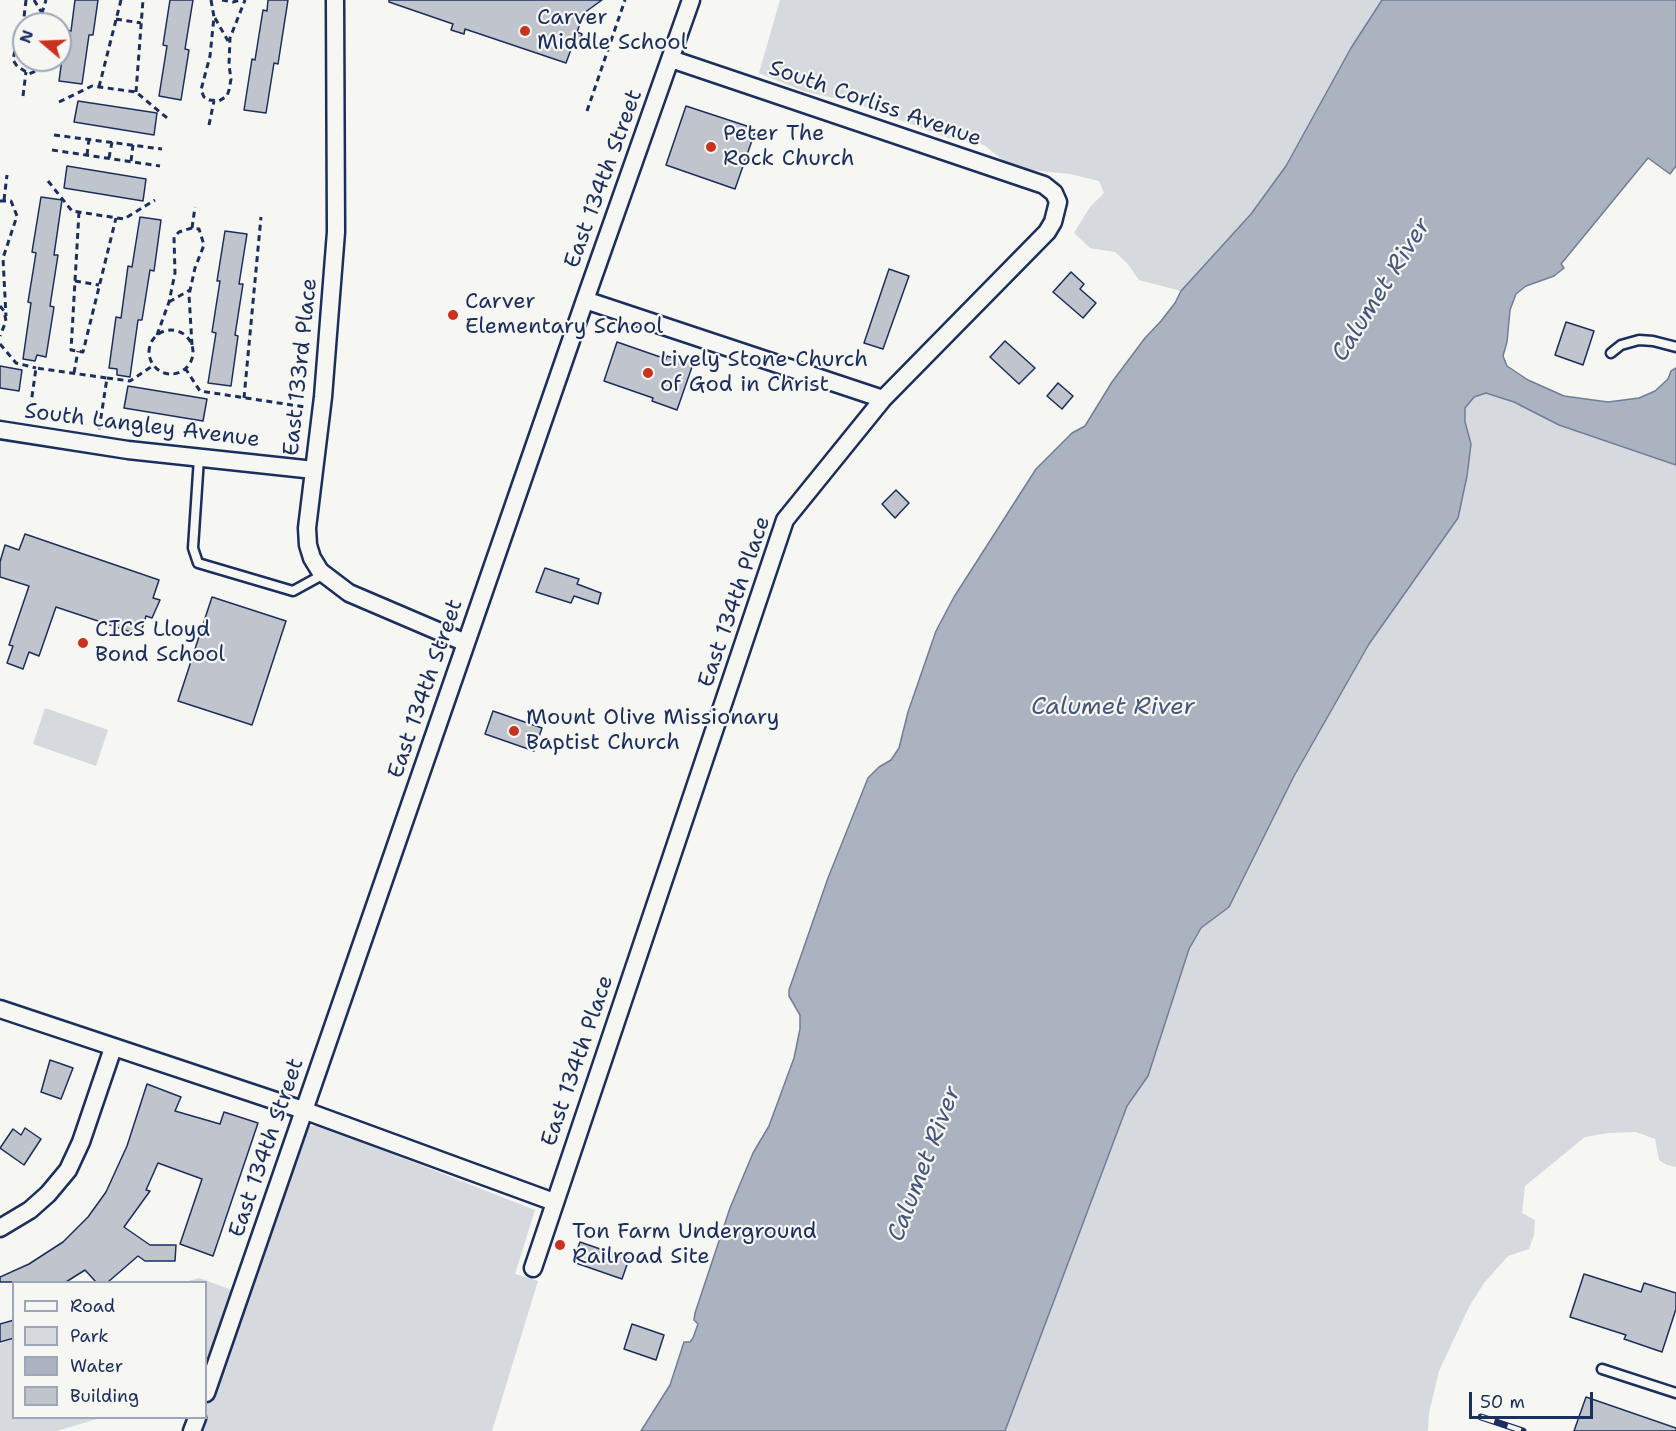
<!DOCTYPE html>
<style>
body{margin:0}
#map{position:relative;width:1676px;height:1431px;overflow:hidden;background:#f6f6f2;font-family:"Shantell Sans",sans-serif}
canvas{display:block}
.legend{position:absolute;left:12px;top:1281px;width:195px;height:138px;box-sizing:border-box;background:#f6f6f2;border:2px solid #9ea6b7;margin:0;padding:8px 10px;list-style:none;font-size:18px;color:#1b2f5e}
.legend li{display:flex;align-items:center;gap:12px;height:30px}
.legend b{width:30px;border:2px solid #9ea6b7}
.north{position:absolute;left:12px;top:12px;width:60px;height:60px;box-sizing:border-box;background:#f6f6f2;border:2px solid #9ea6b7;border-radius:50%;rotate:289deg;font-size:16px;font-weight:700;line-height:24px;text-align:center;color:#1b2f5e}
.north::after{content:'';display:block;margin:auto;width:21px;height:27px;background:#c8321e;clip-path:polygon(50% 0,100% 100%,50% 72%,0 100%)}
.scale{position:absolute;left:1469px;top:1392px;width:124px;height:27px;box-sizing:border-box;border:3px solid #1b2f5e;border-top:0;padding-left:8px;font-size:18px;line-height:21px;white-space:nowrap;color:#1b2f5e;-webkit-text-stroke:4px #f6f6f2;paint-order:stroke}
</style>
<div id="map">
<canvas width="1676" height="1431"></canvas>
<ul class="legend">
<li><b style="height:8px;background:#f6f6f2"></b>Road</li>
<li><b style="height:16px;background:#d6d9dd"></b>Park</li>
<li><b style="height:16px;background:#abb2c0"></b>Water</li>
<li><b style="height:16px;background:#c0c4cd"></b>Building</li>
</ul>
<div class="north">N</div>
<div class="scale">50 m</div>
</div>
<script>
const context = document.querySelector('canvas').getContext('2d');
context.lineJoin = 'round';
function paint(path, color) { context.fillStyle = color; context.fill(path, 'evenodd'); }
const shape = rows => new Path2D(rows.map(r => 'M' + r).join(''));
function strokePath(path, color, width, dash) { context.strokeStyle = color; context.lineWidth = width; context.lineCap = dash ? 'butt' : 'round'; context.setLineDash(dash || []); context.stroke(path); }
function write(font, color, halo, rows, align = 'center') {
  context.font = font + ' "Shantell Sans",sans-serif'; context.lineWidth = 4.5; context.setLineDash([]); context.textBaseline = 'middle'; context.strokeStyle = halo; context.fillStyle = color; for (const [text, x, y, turn = 0] of rows) {
    context.save(); context.translate(x, y); context.rotate((+turn || 0) * Math.PI / 180); context.textAlign = isNaN(turn) ? turn : align; if (halo) context.strokeText(text, 0, 0); context.fillText(text, 0, 0); context.restore();
  }
}
const green = shape([
 [780,0,1382,0,1351,48,1286,166,1251,214,1181,291,1139,280,1127,263,1115,252,1090,248,1074,233,1090,207,1104,193,1099,181,1070,174,1032,170,1004,161,984,145,948,138,852,102,803,91,759,73],
 [1486,393,1514,402,1559,425,1676,465,1676,1167,1667,1165,1659,1160,1655,1139,1636,1132,1608,1133,1585,1137,1525,1186,1522,1213,1535,1220,1534,1235,1529,1249,1508,1256,1484,1283,1469,1307,1439,1371,1429,1413,1428,1431,1005,1431,1127,1105,1148,1076,1189,949,1201,928,1229,907,1294,776,1369,644,1458,518,1467,476,1471,444,1465,422,1465,408,1474,396],
 [45,708,108,730,96,766,33,744],
 [310,1126,321,1126,535,1210,515,1274,538,1281,492,1431,198,1431,203,1418,206,1418,206,1408,215,1380,302,1133],
 [199,1278,232,1290,206,1371,206,1282,185,1282],
 [13,1339,14,1418,100,1418,57,1431,0,1431,0,1344]
]);
const water = shape([
 [1382,0,1676,0,1676,166,1670,174,1648,158,1561,264,1564,268,1554,276,1526,286,1516,294,1510,310,1507,342,1503,356,1507,366,1528,380,1564,396,1608,402,1639,398,1655,391,1668,379,1671,371,1676,368,1676,465,1559,425,1514,402,1486,393,1474,397,1465,408,1465,422,1471,444,1467,476,1458,518,1369,644,1294,776,1229,907,1201,928,1189,949,1148,1076,1127,1106,1005,1431,641,1431,670,1385,684,1342,690,1342,693,1338,698,1324,694,1320,695,1313,730,1208,753,1153,769,1126,794,1058,800,1029,800,1015,789,996,789,990,828,878,868,778,879,767,891,760,899,748,908,712,936,631,954,597,1036,469,1072,433,1085,426,1112,382,1145,338,1161,321,1175,303,1181,291,1251,214,1286,166,1351,48,1382,0]
]);
const building = shape([
 [75,0,98,0,93,35,89,35,82,84,59,81,66,30,71,31,75,0],
 [170,0,193,0,185,49,189,50,181,100,159,96,167,46,163,45,170,0],
 [268,0,288,0,278,64,274,63,266,113,244,110,252,59,255,60,263,10,267,11,268,0],
 [389,0,602,0,584,13,577,32,582,34,578,46,573,44,566,63,465,29,464,34,451,30,453,24,389,2,389,0],
 [78,101,157,113,154,135,74,122,78,101],
 [686,106,756,129,735,189,666,165,686,106],
 [67,166,146,179,143,201,64,188,67,166],
 [41,197,62,200,54,255,58,255,50,306,54,307,46,357,37,355,35,361,23,359,31,303,28,302,36,253,32,252,41,197],
 [140,217,161,220,154,271,150,270,142,320,138,320,130,377,117,375,117,369,109,368,116,317,121,318,128,266,132,267,140,217],
 [225,231,247,234,239,284,243,284,235,335,238,336,231,386,208,383,216,333,212,332,220,281,217,281,225,231],
 [889,269,909,276,883,349,864,343,889,269],
 [1071,272,1084,284,1080,289,1096,303,1083,318,1053,292,1071,272],
 [1566,322,1594,331,1583,365,1555,355,1566,322],
 [1005,341,1035,368,1019,384,990,357,1005,341],
 [617,342,666,359,667,356,693,364,677,410,652,401,653,398,604,381,617,342],
 [0,366,22,370,19,391,0,388,0,366],
 [1058,383,1073,396,1062,409,1047,396,1058,383],
 [128,386,207,399,203,421,124,408,128,386],
 [896,490,909,503,895,518,882,504,896,490],
 [25,534,159,580,153,598,160,600,152,618,146,616,140,635,56,607,39,656,29,652,23,669,7,663,13,646,9,645,29,586,0,577,0,562,5,545,19,550,25,534],
 [545,568,579,579,577,584,601,593,598,604,574,596,571,603,536,592,545,568],
 [212,597,286,621,252,725,178,701,212,597],
 [493,711,542,728,534,751,485,734,493,711],
 [50,1060,73,1068,61,1099,41,1092,50,1060],
 [147,1084,181,1097,175,1111,220,1124,224,1112,258,1123,213,1256,180,1244,202,1179,158,1163,146,1190,150,1191,124,1227,150,1245,176,1245,175,1261,145,1261,138,1256,108,1282,96,1282,85,1270,66,1282,0,1282,0,1277,29,1264,63,1242,88,1217,106,1192,127,1146,147,1084],
 [25,1128,41,1139,24,1165,0,1148,13,1129,21,1135,25,1128],
 [580,1242,629,1259,622,1279,573,1262,580,1242],
 [1584,1274,1641,1292,1644,1283,1676,1293,1676,1309,1662,1352,1624,1339,1626,1335,1570,1317,1584,1274],
 [14,1320,14,1338,0,1342,0,1324,14,1320],
 [632,1324,664,1335,656,1360,624,1349,632,1324],
 [1586,1397,1676,1428,1676,1431,1574,1431,1586,1397]
]);
const path = shape([
 [26,0,23,26,16,45,13,60,17,66,29,74,38,70,44,60],
 [34,0,42,13],
 [211,0,214,17,210,56,201,90,204,97,209,100,219,101,227,96,229,90,231,79,229,65,230,38,245,0],
 [222,0,233,2,240,0],
 [215,18,228,41],
 [116,19,141,23],
 [41,24,42,13,46,0],
 [99,87,121,0],
 [136,92,143,0],
 [23,96,26,72],
 [59,102,92,86,136,92,167,118],
 [587,111,625,0],
 [209,125,214,101],
 [54,135,162,149],
 [52,150,160,166],
 [87,155,89,139],
 [109,158,112,142],
 [131,161,133,145],
 [48,181,72,211,124,219,155,200],
 [4,200,7,175],
 [0,201,11,201,17,216,3,258,6,316],
 [79,212,71,350,83,352,116,218],
 [192,228,195,207],
 [75,281,99,285],
 [169,302,190,290],
 [0,306,4,311,6,321,0,336],
 '149 352a22 22 0 1 1 44 0a22 22 0 1 1-44 0Z',
 [157,335,169,302,175,273,174,237,179,232,185,230,192,228,199,229,204,245,195,268,189,295,192,345],
 [0,344,16,363,36,368],
 [185,368,200,391,305,407],
 [74,373,78,351],
 [107,378,130,381,154,365],
 [244,398,261,217],
 [29,418,36,368,107,378,99,430]
]);
const service = shape([
 [1611,353,1621,345,1639,340,1653,341,1676,347],
 [199,458,193,548,198,563,293,591,324,574],
 [1602,1369,1676,1393]
]);
const minor = shape([
 [335,0,336,232,323,397,307,528,308,545,312,558,320,571,349,593,466,643],
 [585,300,883,399],
 [0,430,128,450,314,470],
 [0,1009,303,1110,554,1202],
 [0,1228,30,1210,48,1194,68,1170,81,1142,113,1048],
 [533,1268,785,520,883,399,1047,232,1053,222,1058,202,1054,193,1044,185,671,59],
 [206,1393,585,300,691,0],
 [192,1431,197,1418]
]);
const rail = shape([
 [1481,1417,1523,1431]
]);
const markers = [
 [525,31,6,"#c8321e"],
 [711,147,6,"#c8321e"],
 [453,315,6,"#c8321e"],
 [648,373,6,"#c8321e"],
 [83,643,6,"#c8321e"],
 [514,731,6,"#c8321e"],
 [560,1245,6,"#c8321e"]
];
const poiNames = [
 ["Carver",537,18],
 ["Middle School",537,43],
 ["Peter The",723,134],
 ["Rock Church",723,159],
 ["Carver",465,302],
 ["Elementary School",465,327],
 ["Lively Stone Church",660,360],
 ["of God in Christ",660,385],
 ["CICS Lloyd",95,630],
 ["Bond School",95,655],
 ["Mount Olive Missionary",526,718],
 ["Baptist Church",526,743],
 ["Ton Farm Underground",572,1232],
 ["Railroad Site",572,1257]
];
const streetNames = [
 ["South Corliss Avenue",875,104,19],
 ["East 134th Street",604,179,-70],
 ["East 133rd Place",301,367,-84],
 ["South Langley Avenue",142,426,7],
 ["East 134th Place",735,602,-71],
 ["East 134th Street",426,689,-71],
 ["East 134th Place",578,1061,-71],
 ["East 134th Street",267,1148,-71]
];
const waterNames = [
 ["Calumet River",1382,290,-58],
 ["Calumet River",1113,708],
 ["Calumet River",925,1164,-69]
];
paint(green, '#d6d9dd');
paint(water, '#abb2c0');
strokePath(water, '#717e99', 1.5);
paint(building, '#c0c4cd');
strokePath(building, '#1b2f5e', 1.5);
strokePath(service, '#1b2f5e', 13);
strokePath(minor, '#1b2f5e', 21);
strokePath(path, '#1b2f5e', 3, [6, 4.5]);
strokePath(service, '#f6f6f2', 8);
strokePath(minor, '#f6f6f2', 16);
strokePath(rail, '#1b2f5e', 7);
strokePath(rail, '#f6f6f2', 4.5, [14]);
for (const [x, y, r, color] of markers) { const dot = new Path2D(); dot.arc(x, y, r, 0, 2 * Math.PI); context.fillStyle = color; context.fill(dot); strokePath(dot, '#f6f6f2', 2); }
write('22px', '#1b2f5e', '#f6f6f2', poiNames, 'left');
write('22px', '#1b2f5e', '#f6f6f2', streetNames);
write('italic 24px', '#46567b', '#f6f6f2', waterNames);
</script>
